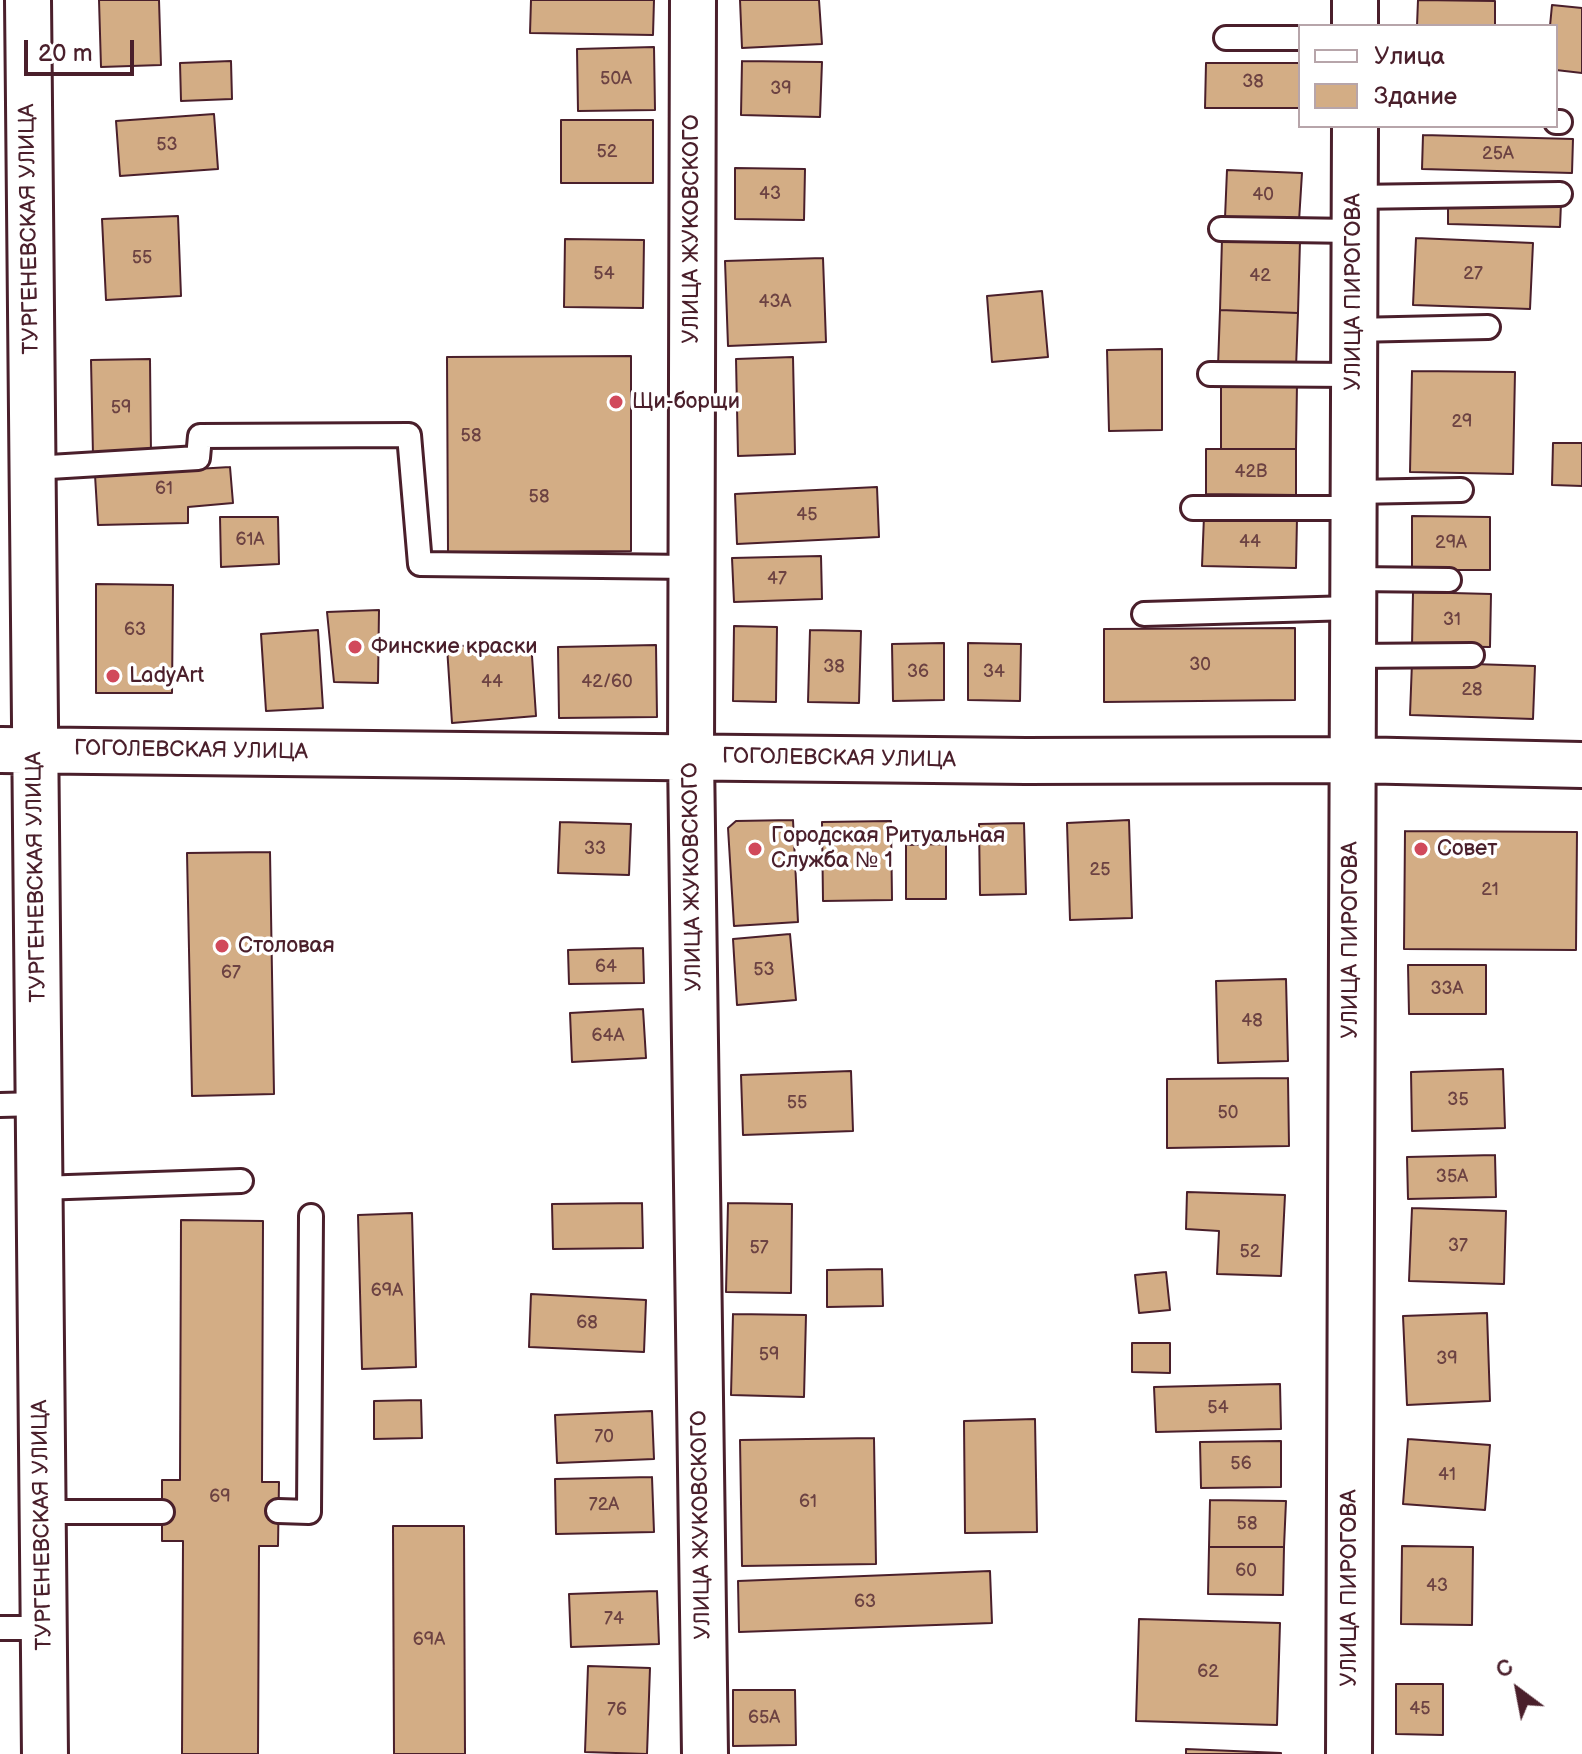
<!DOCTYPE html>
<meta charset="utf-8">
<style>
body{margin:0}
#map{position:relative;width:1582px;height:1754px;overflow:hidden;background:#fff;font-family:"Balsamiq Sans",sans-serif}
canvas{display:block}
.legend{position:absolute;left:1298px;top:24px;width:260px;height:104px;box-sizing:border-box;background:#fff;border:2px solid #b7a5aa;margin:0;padding:10px 14px;list-style:none;font-size:24px;color:#4a1f2b}
.legend li{display:flex;align-items:center;gap:16px;height:40px}
.legend b{width:40px;border:2px solid #b7a5aa}
.north{position:absolute;left:1478px;top:1650px;width:80px;height:80px;-webkit-text-stroke:6px #fff;paint-order:stroke;rotate:328deg;font-size:22px;font-weight:700;line-height:32px;text-align:center;color:#4a1f2b}
.north::after{content:'';display:block;margin:auto;width:28px;height:36px;background:#4a1f2b;clip-path:polygon(50% 0,100% 100%,50% 72%,0 100%)}
.scale{position:absolute;left:24px;top:40px;width:110px;height:36px;box-sizing:border-box;border:4px solid #4a1f2b;border-top:0;padding-left:10px;font-size:24px;line-height:28px;white-space:nowrap;color:#4a1f2b;-webkit-text-stroke:6px #fff;paint-order:stroke}
</style>
<div id="map">
<canvas width="1582" height="1754"></canvas>
<ul class="legend">
<li><b style="height:10px;background:#fff"></b>Улица</li>
<li><b style="height:22px;background:#d3ad85"></b>Здание</li>
</ul>
<div class="north">С</div>
<div class="scale">20 m</div>
</div>
<script>
const context = document.querySelector('canvas').getContext('2d');
context.lineJoin = 'round';
function paint(path, color) { context.fillStyle = color; context.fill(path, 'evenodd'); }
const shape = rows => new Path2D(rows.map(r => 'M' + r).join(''));
function strokePath(path, color, width, dash) { context.strokeStyle = color; context.lineWidth = width; context.lineCap = dash ? 'butt' : 'round'; context.setLineDash(dash || []); context.stroke(path); }
function write(font, color, halo, rows, align = 'center') {
  context.font = font + ' "Balsamiq Sans",sans-serif'; context.lineWidth = 7; context.setLineDash([]); context.textBaseline = 'middle'; context.strokeStyle = halo; context.fillStyle = color; for (const [text, x, y, turn = 0] of rows) {
    context.save(); context.translate(x, y); context.rotate((+turn || 0) * Math.PI / 180); context.textAlign = isNaN(turn) ? turn : align; if (halo) context.strokeText(text, 0, 0); context.fillText(text, 0, 0); context.restore();
  }
}
const building = shape([
 [99,0,159,0,161,65,101,67,99,0],
 [531,0,654,0,653,35,530,33,531,0],
 [740,0,819,0,822,44,742,48,740,0],
 [1418,0,1495,1,1495,26,1417,26,1418,0],
 [1552,5,1582,8,1582,73,1556,70,1556,26,1550,26,1552,5],
 [654,47,655,110,578,111,577,49,654,47],
 [231,61,232,99,181,101,180,63,231,61],
 [742,61,822,62,820,117,741,115,742,61],
 [1206,63,1299,63,1299,108,1205,108,1206,63],
 [214,114,218,169,120,176,116,121,214,114],
 [561,120,653,120,653,183,561,183,561,120],
 [1423,135,1573,139,1572,173,1422,169,1423,135],
 [735,168,805,169,804,220,735,219,735,168],
 [1227,170,1302,173,1299,221,1225,218,1227,170],
 [1448,201,1561,203,1560,227,1448,224,1448,201],
 [178,216,181,296,106,300,102,219,178,216],
 [1416,238,1533,243,1530,309,1413,305,1416,238],
 [565,239,644,240,643,308,564,307,565,239],
 [1222,239,1300,241,1298,313,1220,310,1222,239],
 [823,258,826,342,728,346,725,261,823,258],
 [1042,291,1048,357,992,362,987,296,1042,291],
 [1220,310,1298,313,1296,368,1218,366,1220,310],
 [1162,349,1162,430,1109,431,1107,350,1162,349],
 [631,356,631,551,448,552,447,357,631,356],
 [793,357,795,454,738,456,736,359,793,357],
 [150,359,151,455,93,456,91,360,150,359],
 [1412,371,1515,372,1513,474,1410,472,1412,371],
 [1221,381,1297,383,1296,449,1221,449,1221,381],
 [1553,443,1582,443,1582,486,1552,485,1553,443],
 [1206,449,1296,449,1296,495,1206,494,1206,449],
 [230,467,233,503,188,507,188,523,98,525,95,475,230,467],
 [877,487,879,537,737,544,735,494,877,487],
 [1204,516,1297,518,1296,568,1202,566,1204,516],
 [1412,516,1490,517,1490,570,1412,570,1412,516],
 [220,517,278,517,279,564,221,567,220,517],
 [821,556,822,599,734,602,732,558,821,556],
 [96,584,173,585,172,693,96,693,96,584],
 [1413,592,1491,594,1490,647,1412,646,1413,592],
 [379,610,378,683,334,682,327,612,379,610],
 [734,626,777,627,776,702,733,701,734,626],
 [1295,628,1295,700,1104,702,1104,629,1295,628],
 [318,630,323,708,266,711,261,634,318,630],
 [810,630,861,631,859,703,808,702,810,630],
 [531,641,536,716,452,723,447,647,531,641],
 [944,643,944,700,893,701,892,644,944,643],
 [968,643,1021,644,1020,701,968,700,968,643],
 [656,645,657,717,559,718,558,647,656,645],
 [1412,662,1535,666,1533,719,1410,715,1412,662],
 [793,820,798,922,734,926,728,828,736,821,793,820],
 [1129,820,1132,918,1070,920,1067,823,1129,820],
 [891,821,892,900,823,901,822,822,891,821],
 [560,822,631,824,629,875,558,873,560,822],
 [1024,823,1026,894,980,895,979,824,1024,823],
 [1405,831,1577,832,1576,950,1404,949,1405,831],
 [946,844,946,899,906,899,906,845,946,844],
 [270,852,274,1094,192,1096,187,853,270,852],
 [790,934,796,1000,737,1005,733,939,790,934],
 [643,948,644,983,569,984,568,950,643,948],
 [1408,965,1486,965,1486,1014,1409,1014,1408,965],
 [1286,979,1288,1061,1218,1063,1216,981,1286,979],
 [643,1009,646,1058,572,1062,570,1013,643,1009],
 [1503,1069,1505,1128,1412,1131,1411,1072,1503,1069],
 [851,1071,853,1131,743,1135,741,1075,851,1071],
 [1288,1078,1289,1146,1167,1148,1167,1079,1288,1078],
 [1495,1155,1496,1197,1408,1199,1407,1157,1495,1155],
 [1187,1192,1285,1195,1281,1276,1217,1274,1219,1231,1186,1229,1187,1192],
 [642,1203,643,1248,553,1249,552,1204,642,1203],
 [728,1203,792,1204,791,1293,726,1292,728,1203],
 [1412,1208,1506,1211,1504,1284,1409,1281,1412,1208],
 [412,1213,416,1367,362,1369,358,1215,412,1213],
 [181,1220,263,1221,262,1482,279,1482,278,1546,259,1546,258,1754,182,1754,183,1541,162,1541,162,1480,180,1480,181,1220],
 [882,1269,883,1306,827,1307,827,1270,882,1269],
 [1166,1272,1170,1310,1139,1313,1135,1275,1166,1272],
 [531,1294,646,1300,644,1352,529,1347,531,1294],
 [1487,1313,1490,1401,1407,1405,1403,1316,1487,1313],
 [733,1314,806,1315,804,1397,731,1395,733,1314],
 [1132,1343,1170,1343,1170,1373,1132,1372,1132,1343],
 [1280,1384,1281,1429,1156,1432,1154,1387,1280,1384],
 [421,1400,422,1438,374,1439,374,1401,421,1400],
 [652,1411,654,1459,557,1463,555,1415,652,1411],
 [1035,1419,1037,1532,965,1533,964,1421,1035,1419],
 [874,1438,876,1564,742,1566,740,1440,874,1438],
 [1408,1439,1490,1445,1485,1510,1403,1504,1408,1439],
 [1281,1441,1281,1487,1201,1488,1200,1442,1281,1441],
 [652,1477,654,1532,556,1534,555,1479,652,1477],
 [1210,1500,1286,1501,1284,1547,1209,1547,1210,1500],
 [393,1526,464,1526,465,1754,394,1754,393,1526],
 [1402,1546,1473,1547,1472,1625,1401,1624,1402,1546],
 [1209,1547,1284,1547,1283,1595,1208,1594,1209,1547],
 [990,1571,992,1623,739,1632,738,1581,990,1571],
 [657,1591,659,1644,571,1647,569,1594,657,1591],
 [1139,1619,1280,1623,1277,1725,1136,1721,1139,1619],
 [588,1666,650,1668,647,1754,585,1752,588,1666],
 [1396,1684,1443,1684,1443,1735,1396,1734,1396,1684],
 [733,1690,795,1690,796,1745,733,1746,733,1690],
 [1186,1749,1281,1753,1281,1754,1186,1754,1186,1749]
]);
const service = shape([
 [1226,38,1300,38],
 [1556,122,1560,122],
 [1354,197,1560,194],
 [1221,229,1354,231],
 [1354,330,1488,327],
 [1210,374,1354,375],
 [33,468,198,458,200,436,409,435,420,564,692,567],
 [1353,492,1461,490],
 [1193,508,1353,508],
 [1353,579,1449,580],
 [1144,614,1352,608],
 [1352,656,1472,655],
 [0,1105,39,1104],
 [40,1188,241,1181],
 [278,1511,309,1512,311,1216],
 [42,1512,162,1512],
 [0,1628,44,1628]
]);
const minor = shape([
 [28,0,45,1754],
 [693,0,691,757,705,1754],
 [1355,26,1355,0],
 [0,750,1026,761,1351,760,1582,765],
 [1349,1754,1355,126]
]);
const markers = [
 [616,402,8,"#d1495b"],
 [355,647,8,"#d1495b"],
 [113,676,8,"#d1495b"],
 [755,849,8,"#d1495b"],
 [1421,849,8,"#d1495b"],
 [222,946,8,"#d1495b"]
];
const numberNames = [
 ["50А",616,79],
 ["38",1253,82],
 ["39",781,89],
 ["53",167,145],
 ["52",607,152],
 ["25А",1498,154],
 ["43",770,194],
 ["40",1263,195],
 ["55",142,258],
 ["54",604,274],
 ["27",1473,274],
 ["42",1260,276],
 ["43А",775,302],
 ["59",121,408],
 ["29",1462,422],
 ["58",471,436],
 ["42В",1251,472],
 ["61",164,489],
 ["58",539,497],
 ["45",807,515],
 ["61А",250,540],
 ["44",1250,542],
 ["29А",1451,543],
 ["47",777,579],
 ["31",1452,620],
 ["63",135,630],
 ["30",1200,665],
 ["38",834,667],
 ["36",918,672],
 ["34",994,672],
 ["44",492,682],
 ["42/60",607,682],
 ["28",1472,690],
 ["33",595,849],
 ["25",1100,870],
 ["21",1490,890],
 ["64",606,967],
 ["53",764,970],
 ["67",231,973],
 ["33А",1447,989],
 ["48",1252,1021],
 ["64А",608,1036],
 ["35",1458,1100],
 ["55",797,1103],
 ["50",1228,1113],
 ["35А",1452,1177],
 ["37",1458,1246],
 ["57",759,1248],
 ["52",1250,1252],
 ["69А",387,1291],
 ["68",587,1323],
 ["59",769,1355],
 ["39",1447,1359],
 ["54",1218,1408],
 ["70",604,1437],
 ["56",1241,1464],
 ["41",1447,1475],
 ["69",220,1497],
 ["61",808,1502],
 ["72А",604,1505],
 ["58",1247,1524],
 ["60",1246,1571],
 ["43",1437,1586],
 ["63",865,1602],
 ["74",614,1619],
 ["69А",429,1640],
 ["62",1208,1672],
 ["45",1420,1709],
 ["76",617,1710],
 ["65А",764,1718]
];
const streetNames = [
 ["ТУРГЕНЕВСКАЯ УЛИЦА",30,229,-91],
 ["УЛИЦА ЖУКОВСКОГО",692,229,-90],
 ["УЛИЦА ПИРОГОВА",1354,292,-90],
 ["ГОГОЛЕВСКАЯ УЛИЦА",191,751,1],
 ["ГОГОЛЕВСКАЯ УЛИЦА",839,759,1],
 ["ТУРГЕНЕВСКАЯ УЛИЦА",37,877,-91],
 ["УЛИЦА ЖУКОВСКОГО",693,877,-91],
 ["УЛИЦА ПИРОГОВА",1351,940,-90],
 ["ТУРГЕНЕВСКАЯ УЛИЦА",43,1525,-91],
 ["УЛИЦА ЖУКОВСКОГО",702,1525,-91],
 ["УЛИЦА ПИРОГОВА",1350,1588,-90]
];
const poiNames = [
 ["Щи-борщи",632,402],
 ["Финские краски",371,647],
 ["LadyArt",129,676],
 ["Городская Ритуальная",771,836],
 ["Служба № 1",771,861],
 ["Совет",1437,849],
 ["Столовая",238,946]
];
paint(building, '#d3ad85');
strokePath(building, '#4a1f2b', 2);
strokePath(service, '#4a1f2b', 28);
strokePath(minor, '#4a1f2b', 50);
strokePath(service, '#fff', 22);
strokePath(minor, '#fff', 44);
for (const [x, y, r, color] of markers) { const dot = new Path2D(); dot.arc(x, y, r, 0, 2 * Math.PI); context.fillStyle = color; context.fill(dot); strokePath(dot, '#fff', 3); }
write('18px', '#6c4242', null, numberNames);
write('22px', '#4a1f2b', '#fff', streetNames);
write('22px', '#4a1f2b', '#fff', poiNames, 'left');
</script>
